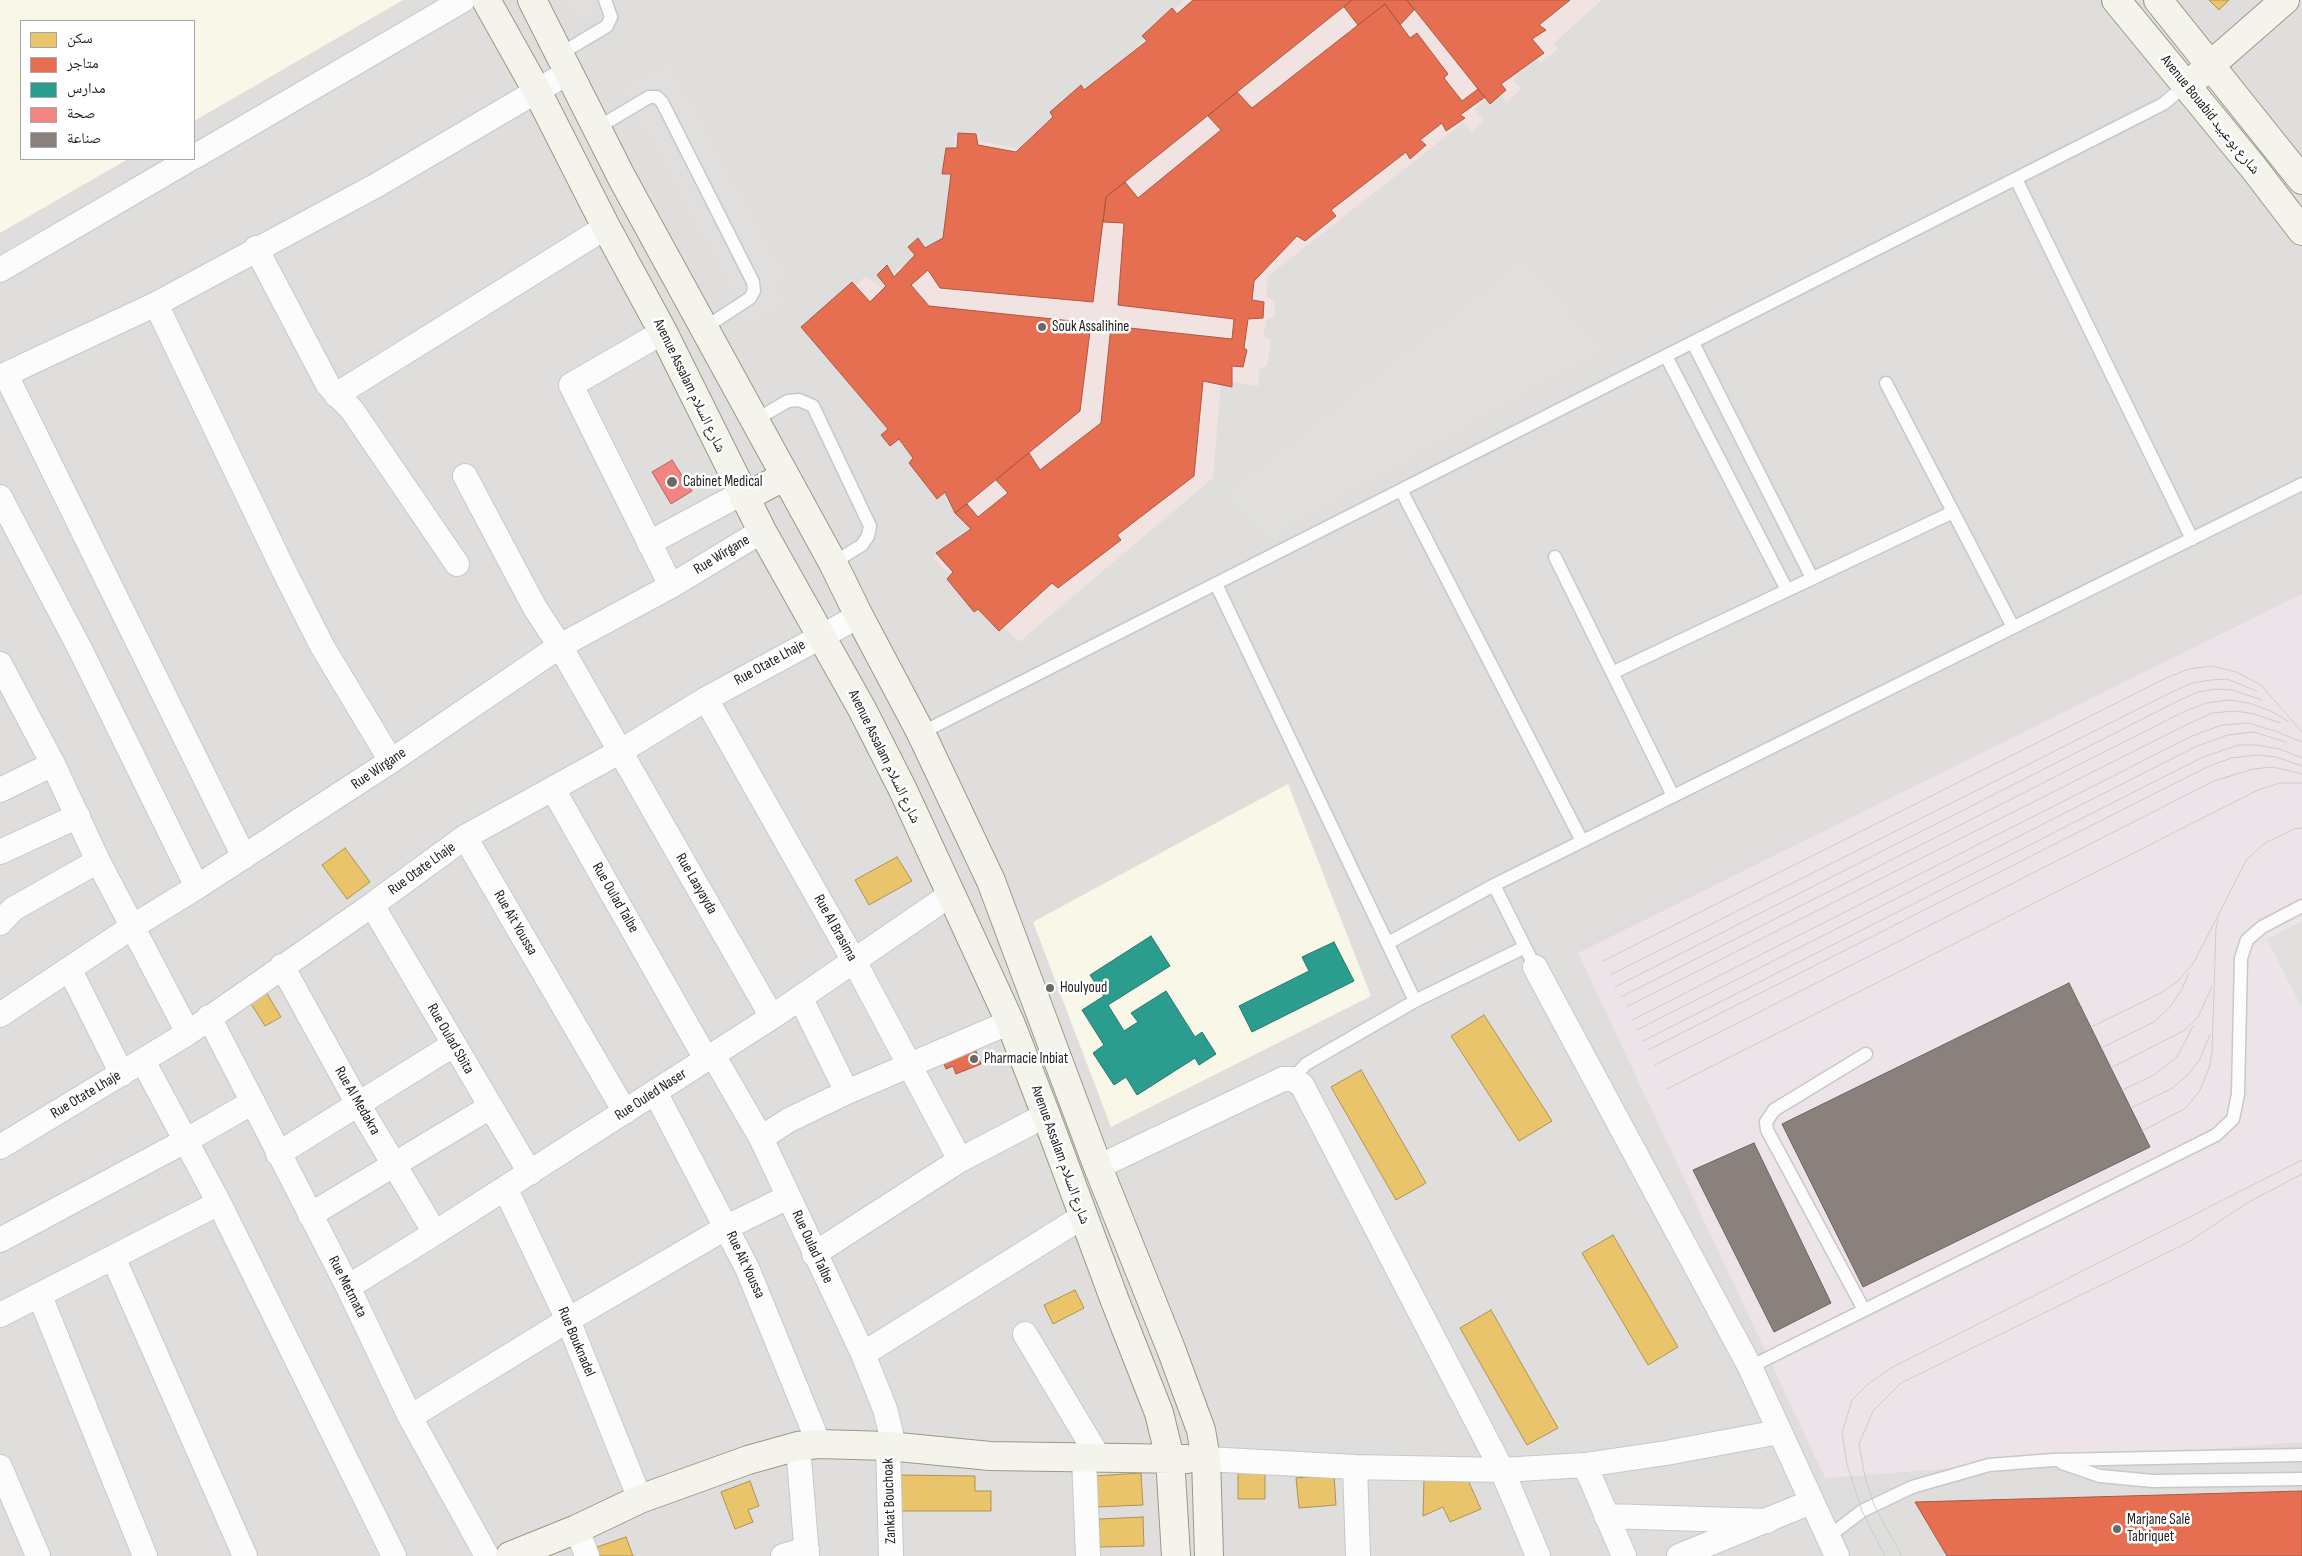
<!DOCTYPE html>
<meta charset="utf-8">
<style>
body{margin:0}
#map{position:relative;width:2302px;height:1556px;overflow:hidden;background:#f0eeeb;font-family:"Sofia Sans Condensed","Noto Naskh Arabic",sans-serif}
canvas{display:block}
.legend{position:absolute;left:20px;top:20px;width:175px;height:140px;box-sizing:border-box;background:#fff;border:1px solid #a7a7a7;margin:0;padding:6px 9px;list-style:none;font-size:15px;color:#222}
.legend li{display:flex;align-items:center;gap:10px;height:25px}
.legend b{width:25px;border:1px solid #a7a7a7}
</style>
<div id="map">
<canvas width="2302" height="1556"></canvas>
<ul class="legend">
<li><b style="height:14px;background:#e9c46a"></b>سكن</li>
<li><b style="height:14px;background:#e76f51"></b>متاجر</li>
<li><b style="height:14px;background:#2a9d8f"></b>مدارس</li>
<li><b style="height:14px;background:#f28482"></b>صحة</li>
<li><b style="height:14px;background:#8a817c"></b>صناعة</li>
</ul>
</div>
<script>
const context = document.querySelector('canvas').getContext('2d');
context.lineJoin = 'round';
function paint(path, color) { context.fillStyle = color; context.fill(path, 'evenodd'); }
const shape = rows => new Path2D(rows.map(r => 'M' + r).join(''));
function strokePath(path, color, width, dash) { context.strokeStyle = color; context.lineWidth = width; context.lineCap = dash ? 'butt' : 'round'; context.setLineDash(dash || []); context.stroke(path); }
function write(font, color, halo, rows, align = 'center') {
  context.font = font + ' "Sofia Sans Condensed","Noto Naskh Arabic",sans-serif'; context.lineWidth = 5; context.setLineDash([]); context.textBaseline = 'middle'; context.strokeStyle = halo; context.fillStyle = color; for (const [text, x, y, turn = 0] of rows) {
    context.save(); context.translate(x, y); context.rotate((+turn || 0) * Math.PI / 180); context.textAlign = isNaN(turn) ? turn : align; if (halo) context.strokeText(text, 0, 0); context.fillText(text, 0, 0); context.restore();
  }
}
const residential = shape([
 [0,0,2302,0,2302,1556,0,1556],
 [21,21,194,21,194,159,21,159]
]);
const commercial = shape([
 [1184,0,1602,0,1554,43,1558,49,1541,63,1535,57,1513,80,1521,88,1507,104,1499,91,1474,109,1483,120,1473,132,1463,123,1268,276,1266,296,1275,301,1274,317,1267,320,1263,337,1271,340,1267,366,1259,368,1258,386,1221,380,1213,478,1019,642,933,558,982,526,814,333,865,276,896,297,906,287,896,270,946,241,955,136,1031,151]
]);
const industrial = shape([
 [2302,594,2302,1442,1825,1478,1578,953]
]);
const education = shape([
 [0,0,403,0,194,121,194,21,21,21,21,159,128,159,0,233],
 [1288,784,1371,996,1111,1127,1033,922]
]);
const parking = shape([
 [568,0,625,0,577,18],
 [670,64,788,278,777,282,783,303,750,324,621,86],
 [1523,260,1604,349,1271,537,1227,493],
 [2302,921,2302,1008,2267,939]
]);
const homes = shape([
 [2209,0,2229,0,2219,10,2209,0],
 [345,848,370,882,347,899,322,865,345,848],
 [897,857,912,881,869,905,855,880,897,857],
 [266,992,281,1017,265,1026,250,1002,266,992],
 [1484,1015,1552,1121,1519,1141,1451,1036,1484,1015],
 [1361,1070,1426,1183,1396,1200,1331,1087,1361,1070],
 [1613,1235,1678,1347,1648,1365,1582,1253,1613,1235],
 [1075,1290,1084,1308,1053,1324,1044,1305,1075,1290],
 [1491,1310,1558,1428,1527,1445,1460,1328,1491,1310],
 [1141,1473,1143,1505,1096,1507,1094,1476,1141,1473],
 [1238,1473,1265,1473,1265,1499,1238,1499,1238,1473],
 [897,1475,975,1476,975,1491,991,1491,991,1511,897,1511,897,1475],
 [1334,1475,1336,1505,1299,1508,1296,1478,1334,1475],
 [1466,1476,1481,1509,1450,1522,1443,1507,1423,1516,1424,1478,1466,1476],
 [750,1481,759,1506,748,1510,753,1522,735,1529,721,1492,750,1481],
 [1143,1517,1144,1546,1100,1547,1099,1519,1143,1517],
 [626,1537,633,1556,597,1556,594,1548,626,1537]
]);
const shops = shape([
 [1193,0,1352,0,1106,197,1093,302,940,288,928,270,911,285,929,306,1091,323,1080,411,955,513,945,492,937,499,909,463,913,458,899,439,890,446,881,435,888,429,801,327,852,282,870,302,886,286,877,275,887,265,894,277,915,255,908,247,918,238,925,248,943,238,951,174,942,174,946,148,957,148,958,133,976,134,978,145,1016,152,1053,117,1050,112,1081,85,1084,90,1147,41,1142,36,1172,8,1177,14,1193,0],
 [1352,0,1407,0,1414,10,1400,25,1385,4,1358,25,1344,7,1352,0],
 [1407,0,1570,0,1539,25,1546,30,1532,39,1544,53,1501,84,1506,90,1490,104,1407,0],
 [1385,4,1410,38,1417,33,1448,74,1444,78,1462,101,1478,89,1485,97,1460,115,1465,118,1446,131,1442,123,1420,140,1426,145,1410,159,1406,152,1331,210,1336,216,1305,241,1297,236,1254,281,1252,300,1264,302,1263,318,1248,319,1244,348,1247,350,1243,367,1232,366,1232,387,1203,381,1194,476,1117,535,1121,540,1058,588,1052,583,999,631,978,609,974,612,947,579,953,572,936,553,971,529,955,513,967,504,978,517,1008,493,996,480,1029,453,1040,470,1101,423,1111,326,1232,339,1234,319,1118,305,1124,223,1103,222,1106,197,1125,182,1138,198,1221,130,1208,116,1237,92,1252,108,1385,4],
 [972,1041,981,1064,956,1074,953,1066,946,1069,940,1054,972,1041],
 [2302,1491,2302,1556,1947,1556,1915,1502,2302,1491]
]);
const schools = shape([
 [1151,936,1170,966,1108,1005,1124,1031,1138,1022,1131,1013,1166,991,1195,1037,1202,1032,1216,1054,1199,1065,1195,1058,1137,1095,1126,1077,1114,1085,1093,1053,1104,1045,1082,1010,1104,996,1090,975,1151,936],
 [1334,942,1354,981,1252,1032,1239,1006,1309,971,1302,957,1334,942]
]);
const health = shape([
 [672,460,692,491,671,504,652,472,672,460]
]);
const industry = shape([
 [2069,983,2150,1147,1863,1287,1782,1124,2069,983],
 [1754,1143,1831,1303,1774,1332,1693,1170,1754,1143]
]);
const lane = shape([
 [560,54,607,26,611,17,605,0],
 [597,128,649,97,657,97,662,102,753,282,754,291,750,298,706,327],
 [2016,179,2192,539],
 [1693,343,1812,578],
 [1666,356,1787,590],
 [1886,383,2013,627],
 [755,420,788,401,799,400,813,406,870,526,868,536,862,545,833,563],
 [1401,490,1582,841],
 [1555,557,1673,796],
 [1216,584,1415,1001,1525,947],
 [1612,673,1953,512],
 [921,733,2163,104,2186,85],
 [1494,885,1535,967],
 [1388,943,1494,885,2302,484],
 [1292,1079,1306,1064,1415,1001],
 [1864,1310,1767,1130,1766,1122,1774,1110,1866,1054],
 [1750,1367,2216,1135,2233,1119,2238,1094,2241,958,2247,940,2262,927,2302,906],
 [2062,1463,2100,1476,2153,1481,2302,1479],
 [1828,1537,1862,1511,1912,1487,1989,1465,2053,1460,2302,1455]
]);
const street = shape([
 [194,157,463,0],
 [256,248,328,385,352,410,457,564],
 [0,270,190,159],
 [156,304,284,571,322,646,391,761],
 [663,332,571,385,671,586],
 [6,375,244,857],
 [0,377,156,304,377,185,569,72],
 [336,395,606,227],
 [465,476,535,608,560,646,772,1017],
 [0,497,81,651,197,887],
 [649,543,742,493],
 [0,664,53,764,98,861,188,1033],
 [706,699,854,961,960,1160],
 [553,789,706,1059],
 [0,790,53,764],
 [465,837,625,1112],
 [0,852,78,816],
 [372,905,530,1173],
 [0,923,13,909,98,861],
 [282,966,358,1104,435,1233],
 [1535,967,1750,1367,1837,1556],
 [70,970,122,1074],
 [801,999,847,1092],
 [0,1015,132,927,197,887,391,761,560,646,671,586,762,531],
 [209,1017,348,1287,410,1417,487,1556],
 [713,1055,761,1138,863,1354,885,1409,891,1433,888,1446,891,1556],
 [143,1061,219,1203,394,1556],
 [655,1092,747,1268,819,1444],
 [761,1138,789,1120,847,1092,1010,1022],
 [0,1147,188,1033,372,905,465,837,621,751,706,699,859,616],
 [278,1154,453,1045],
 [1098,1167,1283,1079,1292,1079,1302,1085,1502,1470,1538,1556],
 [505,1188,568,1320,640,1499],
 [310,1215,490,1107],
 [0,1240,185,1141,253,1102],
 [814,1254,960,1160,1046,1115],
 [113,1257,245,1556],
 [348,1287,435,1233,772,1017,950,895],
 [40,1296,145,1556],
 [0,1315,219,1203],
 [1025,1334,1099,1458],
 [863,1354,1082,1217],
 [410,1417,568,1320,727,1227,788,1197],
 [798,1446,807,1556],
 [1084,1458,1088,1556],
 [1206,1459,1355,1467,1502,1470,1585,1465,1666,1453,1779,1432],
 [1585,1465,1624,1556],
 [0,1467,38,1556],
 [1355,1467,1358,1556],
 [1606,1516,1767,1521],
 [577,1529,587,1556],
 [783,1556,807,1549],
 [1679,1556,1811,1502]
]);
const secondary = shape([
 [486,0,537,91,606,227,663,332,762,531,862,709,903,790,1010,1022,1046,1115,1115,1301,1159,1413,1170,1458,1176,1556],
 [532,0,622,178,833,563,859,616,921,733,991,881,1098,1167,1171,1349,1201,1430,1206,1459,1209,1556],
 [2116,0,2253,167,2302,231],
 [2158,0,2302,180],
 [2198,76,2285,0],
 [744,498,785,476],
 [510,1556,577,1529,640,1499,748,1460,798,1446,819,1444,888,1446,990,1456,1187,1459]
]);
const tram = shape([
 [1603,961,2166,678,2189,669,2212,666,2236,672,2261,685,2302,732],
 [1610,975,2172,692,2192,683,2211,680,2227,679,2257,691],
 [1615,987,2178,701,2198,692,2216,689,2232,690,2262,700],
 [1621,997,2181,713,2206,703,2229,700,2249,703,2271,711,2289,722],
 [1626,1007,2188,724,2212,713,2235,711,2255,714,2280,723],
 [1632,1020,2192,736,2222,725,2248,723,2275,731,2302,742],
 [2091,1027,2161,993,2178,981,2193,964,2247,859,2265,843,2294,829,2302,828],
 [1637,1030,2197,746,2228,735,2254,732,2286,742],
 [1643,1041,2203,757,2238,745,2257,745,2280,749,2302,758],
 [2101,1048,2154,1022,2170,1007,2181,991,2189,973],
 [1648,1050,2207,767,2231,758,2257,755,2276,757,2302,766],
 [1655,1065,2214,781,2253,769,2273,767,2302,774],
 [2111,1068,2185,1030,2198,1017,2212,986],
 [1667,1089,2258,790,2280,783,2302,783],
 [2122,1090,2154,1075,2177,1057,2193,1026],
 [2131,1108,2171,1089,2188,1075,2200,1059,2210,1035],
 [2142,1131,2186,1108,2200,1090,2209,1068,2212,1052,2216,928,2218,920],
 [1885,1556,1862,1511,1847,1464,1842,1433,1852,1400,1868,1384,1891,1368,2302,1160],
 [1902,1556,1874,1505,1865,1477,1859,1444,1873,1411,1901,1383,2187,1243,2247,1203,2302,1174]
]);
const markers = [
 [1042,327,5,"#6a6968"],
 [672,482,6,"#6a6968"],
 [1050,988,5,"#6a6968"],
 [974,1059,5,"#6a6968"],
 [2117,1529,5,"#6a6968"]
];
const streetNames = [
 ["Avenue Bouabid شارع بوعبيد",2210,115,51],
 ["Avenue Assalam شارع السلام",689,386,64],
 ["Rue Wirgane",722,555,-31],
 ["Rue Otate Lhaje",770,663,-29],
 ["Avenue Assalam شارع السلام",884,757,64],
 ["Rue Wirgane",379,769,-34],
 ["Rue Otate Lhaje",422,869,-36],
 ["Rue Laayayda",696,884,60],
 ["Rue Oulad Talbe",615,898,60],
 ["Rue Ait Youssa",515,923,60],
 ["Rue Al Brasima",835,928,61],
 ["Rue Oulad Sbita",450,1039,60],
 ["Rue Otate Lhaje",86,1095,-31],
 ["Rue Ouled Naser",651,1095,-33],
 ["Rue Al Medakra",357,1101,60],
 ["Avenue Assalam شارع السلام",1060,1155,70],
 ["Rue Oulad Talbe",812,1247,65],
 ["Rue Ait Youssa",745,1265,65],
 ["Rue Metmata",347,1287,63],
 ["Rue Bouknadel",576,1342,67],
 ["Zankat Bouchoak",890,1501,-92]
];
const poiNames = [
 ["Souk Assalihine",1052,327],
 ["Cabinet Medical",683,482],
 ["Houlyoud",1060,988],
 ["Pharmacie Inbiat",984,1059],
 ["Marjane Salé",2127,1520],
 ["Tabriquet",2127,1537]
];
paint(residential, '#dfdedc');
paint(commercial, '#f1e3e1');
paint(industrial, '#ede4e9');
paint(education, '#f8f7e8');
paint(parking, '#e0dfde');
paint(homes, '#e9c46a');
strokePath(homes, '#ad9354', 1);
paint(shops, '#e76f51');
strokePath(shops, '#ac5843', 1);
paint(schools, '#2a9d8f');
strokePath(schools, '#28786e', 1);
paint(health, '#f28482');
strokePath(health, '#b46765', 1);
paint(industry, '#8a817c');
strokePath(industry, '#6b6461', 1);
strokePath(lane, '#c9c8c7', 15);
strokePath(street, '#c9c8c7', 26);
strokePath(secondary, '#999a82', 30);
strokePath(lane, '#fdfcfc', 12);
strokePath(street, '#fdfcfc', 24);
strokePath(secondary, '#f4f4ed', 28);
strokePath(tram, '#ccc', 1);
for (const [x, y, r, color] of markers) { const dot = new Path2D(); dot.arc(x, y, r, 0, 2 * Math.PI); context.fillStyle = color; context.fill(dot); strokePath(dot, '#fff', 2); }
write('15px', '#222', '#fff', streetNames);
write('15px', '#222', '#fff', poiNames, 'left');
</script>
